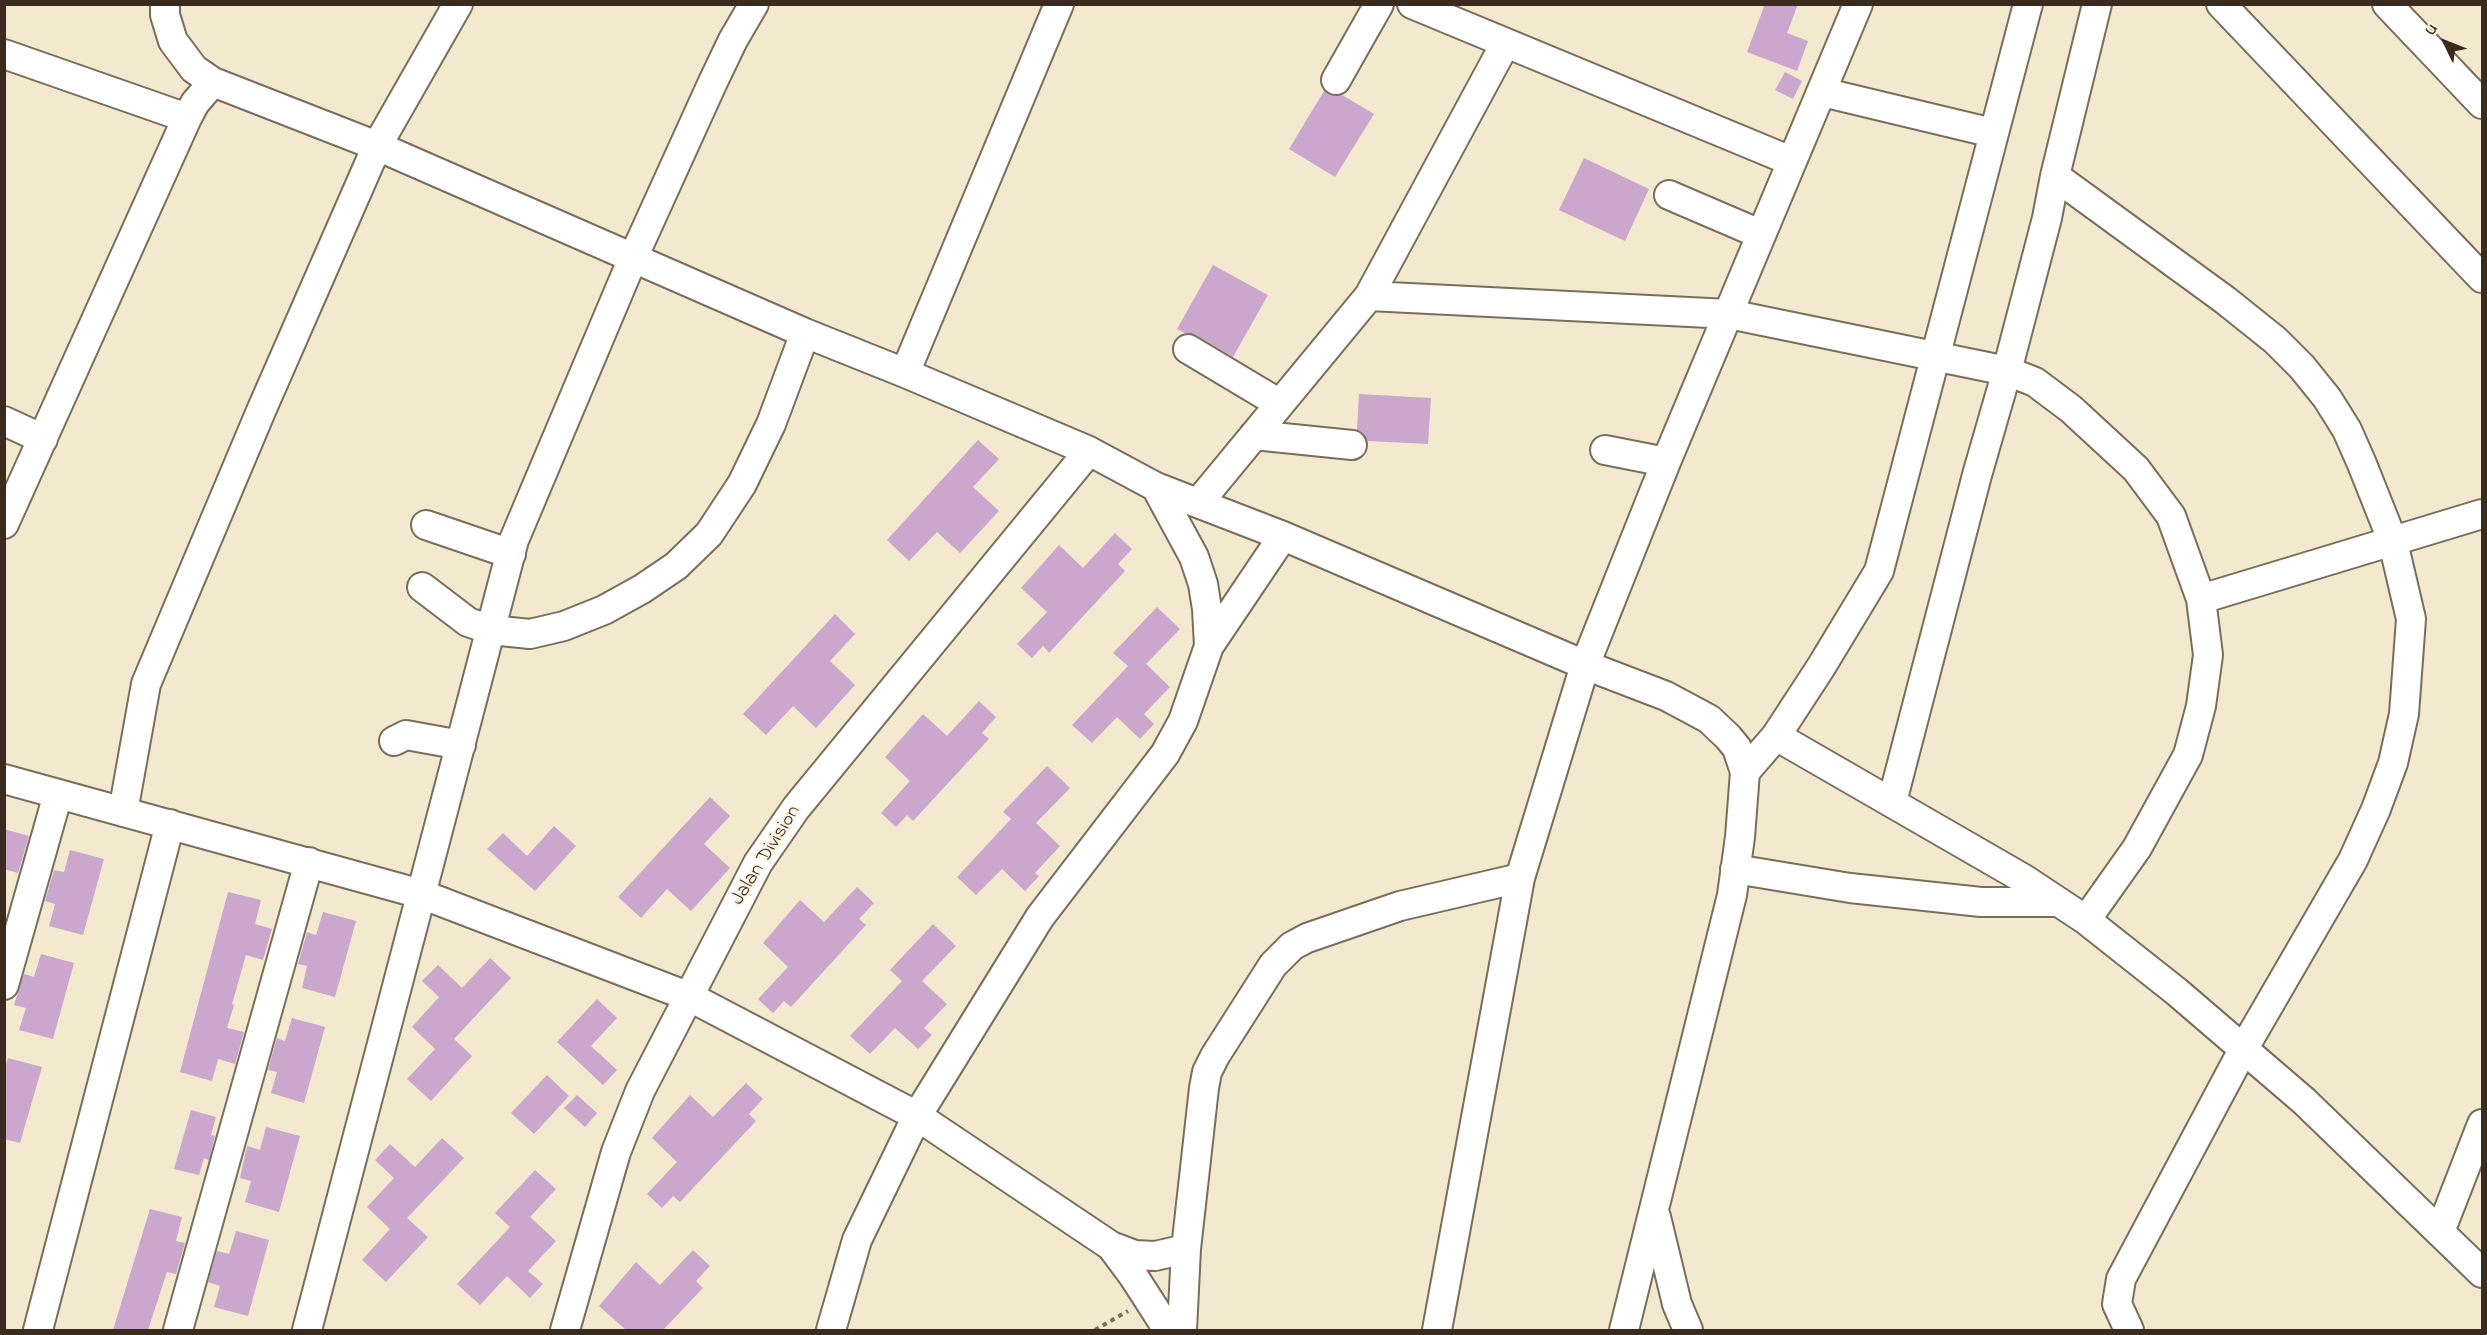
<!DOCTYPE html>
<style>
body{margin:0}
#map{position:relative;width:2487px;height:1335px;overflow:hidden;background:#f3e9cf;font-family:"Indie Flower",sans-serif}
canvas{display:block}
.frame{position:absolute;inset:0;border:6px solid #3b2a1e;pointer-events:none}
.north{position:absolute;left:2415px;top:12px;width:60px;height:60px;-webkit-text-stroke:4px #fcf5e5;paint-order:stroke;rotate:313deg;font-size:16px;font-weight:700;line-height:24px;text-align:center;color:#3b2a1e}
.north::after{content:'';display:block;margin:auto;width:21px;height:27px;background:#3b2a1e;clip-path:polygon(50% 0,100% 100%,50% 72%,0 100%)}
</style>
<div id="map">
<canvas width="2487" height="1335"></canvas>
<div class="frame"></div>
<div class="north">U</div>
</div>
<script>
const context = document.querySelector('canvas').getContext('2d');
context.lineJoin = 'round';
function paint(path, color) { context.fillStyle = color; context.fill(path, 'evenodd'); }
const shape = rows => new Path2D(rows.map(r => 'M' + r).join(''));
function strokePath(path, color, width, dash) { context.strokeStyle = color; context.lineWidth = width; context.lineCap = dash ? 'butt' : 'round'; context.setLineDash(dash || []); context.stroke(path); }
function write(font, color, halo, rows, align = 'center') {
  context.font = font + ' "Indie Flower",sans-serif'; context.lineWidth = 4.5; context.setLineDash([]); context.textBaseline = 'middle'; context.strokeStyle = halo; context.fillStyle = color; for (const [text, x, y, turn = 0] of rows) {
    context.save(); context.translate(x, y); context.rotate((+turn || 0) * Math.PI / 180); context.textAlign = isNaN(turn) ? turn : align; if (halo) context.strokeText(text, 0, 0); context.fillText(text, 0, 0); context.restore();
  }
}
const building = shape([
 [1765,4,1798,4,1787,33,1808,41,1797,71,1747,52],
 [1785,72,1802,81,1793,99,1775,90],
 [1324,91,1336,96,1342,95,1374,114,1335,177,1289,149],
 [1584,158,1649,189,1625,241,1559,210],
 [1213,265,1268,295,1233,357,1196,335,1185,333,1177,329],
 [1359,394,1431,398,1428,444,1368,441,1362,432,1357,430],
 [978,440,999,459,973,487,999,511,960,553,937,532,909,561,887,540],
 [1115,533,1132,549,1118,564,1125,571,1049,653,1043,646,1032,658,1017,644,1047,612,1021,588,1059,545,1083,568],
 [1157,607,1180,629,1146,664,1170,687,1144,714,1154,724,1140,739,1117,717,1092,743,1072,725,1128,666,1113,653],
 [835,614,855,634,830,661,855,685,816,728,793,706,766,735,743,714],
 [979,701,996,717,982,733,989,739,913,821,907,815,896,827,881,813,910,781,885,757,923,714,947,736],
 [1047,766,1070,788,1036,823,1060,846,1035,873,1039,876,1025,891,1002,869,976,895,957,877,1011,819,1003,812],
 [710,797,730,816,704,844,730,868,691,911,667,889,641,918,618,897],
 [554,826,576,846,535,891,487,849,503,833,527,856],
 [4,829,29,836,18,873,4,869],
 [70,850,104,859,83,935,49,926,55,904,45,901,54,870,64,872],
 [857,887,874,903,859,919,866,925,791,1007,784,1001,773,1013,758,999,788,967,763,943,800,900,824,922],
 [228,892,261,900,255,924,272,929,263,960,246,955,232,1004,234,1005,227,1028,244,1032,235,1064,218,1059,212,1081,180,1072],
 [323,912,356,921,335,997,302,988,307,966,298,964,307,932,316,935],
 [933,924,956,946,922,981,947,1004,924,1028,932,1035,918,1049,895,1028,870,1054,850,1036,902,981,890,970],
 [41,954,74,963,53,1039,19,1030,26,1008,14,1005,24,974,34,977],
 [490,958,511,978,454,1039,472,1056,431,1101,407,1079,435,1049,412,1027,439,997,422,981,438,965,462,988],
 [597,999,617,1018,591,1046,617,1070,603,1085,557,1042],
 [292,1018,325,1027,304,1103,271,1093,277,1072,268,1070,277,1038,285,1041],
 [8,1058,42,1067,20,1143,4,1139,4,1071],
 [547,1075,569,1096,534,1134,511,1113],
 [746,1083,763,1099,749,1114,756,1121,680,1202,673,1196,662,1208,647,1194,677,1162,652,1138,690,1095,713,1117],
 [577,1095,597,1113,585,1127,564,1108],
 [191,1110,216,1117,211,1135,215,1136,209,1160,204,1158,199,1175,174,1169],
 [266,1127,300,1136,279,1212,245,1202,251,1181,240,1178,247,1146,260,1150],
 [442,1138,464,1158,407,1218,428,1237,386,1282,362,1260,390,1229,367,1207,394,1178,375,1160,390,1144,415,1167],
 [535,1170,556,1189,530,1217,556,1241,528,1271,543,1284,530,1298,507,1276,480,1305,457,1284,510,1227,495,1213],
 [150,1209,182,1217,176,1241,185,1243,176,1274,167,1272,148,1330,113,1330],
 [236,1231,269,1240,248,1316,214,1307,220,1286,208,1282,217,1251,229,1254],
 [693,1250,710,1266,696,1281,703,1288,663,1330,626,1330,599,1306,636,1262,660,1285]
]);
const path = shape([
 [1095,1330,1128,1311]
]);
const minor = shape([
 [165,4,165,15,173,41,194,69,213,82],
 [1412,4,1791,161],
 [2221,4,2482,278],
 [2387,4,2482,104],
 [4,54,187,118],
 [1336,80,1379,4],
 [1822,92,1993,133],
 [2055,176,2225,300,2275,340,2302,367,2327,398,2347,430,2362,464,2393,542,2411,619,2404,714,2393,763,2376,809,2353,860,2244,1048,2121,1279,2117,1304,2129,1330],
 [1669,195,1760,234],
 [1369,296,1729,314,2007,371,2035,382,2071,409,2136,469,2171,516,2201,599,2208,655,2201,706,2188,755,2137,848,2086,920],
 [1188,349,1280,404],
 [905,373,1059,4],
 [4,421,43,439],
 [1254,435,1352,445],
 [1605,450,1666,462],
 [1199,502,1369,296,1505,44],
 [4,524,187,118,195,103,213,82,377,146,805,333,905,373,1089,451,1156,487,1283,536,1585,665,1666,696,1709,719,1728,737,1737,748,1745,772,1740,837,1732,895,1624,1330],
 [426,525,511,554],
 [422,587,468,622,491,630,530,634,564,626,604,610,642,589,676,566,709,534,742,484,771,424,805,333],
 [2201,599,2482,514],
 [1209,646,1283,536],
 [1776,736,2024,879,2086,920,2177,992,2304,1101,2482,1273],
 [394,741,406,735,461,745],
 [1745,772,1776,736,1821,667,1879,571,2028,4],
 [4,779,421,894,690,997,917,1116,1111,1246,1135,1255,1155,1256,1186,1249],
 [1892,802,1977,475,2007,371,2047,218,2055,176,2097,4],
 [123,812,146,684,261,411,377,146,458,4],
 [1735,869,1850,888,1981,902,2059,902],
 [4,985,58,794],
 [1656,1217,1677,1304,1688,1330],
 [2440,1232,2482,1124],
 [1111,1246,1134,1277,1168,1330],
 [38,1330,170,824],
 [178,1330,309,862],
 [307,1330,514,540,633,258,712,84,733,40,754,4],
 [565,1330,616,1152,640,1091,758,863,796,808,1089,451],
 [831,1330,857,1240,917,1116,1040,917,1165,754,1183,721,1209,646,1207,609,1203,584,1194,557,1156,487],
 [1182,1330,1186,1249,1204,1088,1207,1072,1215,1056,1273,965,1292,946,1307,938,1400,906,1520,878],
 [1437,1330,1520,878,1585,665,1666,462,1858,4]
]);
const streetNames = [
 ["Jalan Division",767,856,-58]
];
paint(building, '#cba6cd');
strokePath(minor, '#7b6d5c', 32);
strokePath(path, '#7b6d5c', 4, [4.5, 4.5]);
strokePath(minor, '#fff', 28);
write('20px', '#3b2a1e', '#fcf5e5', streetNames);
</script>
